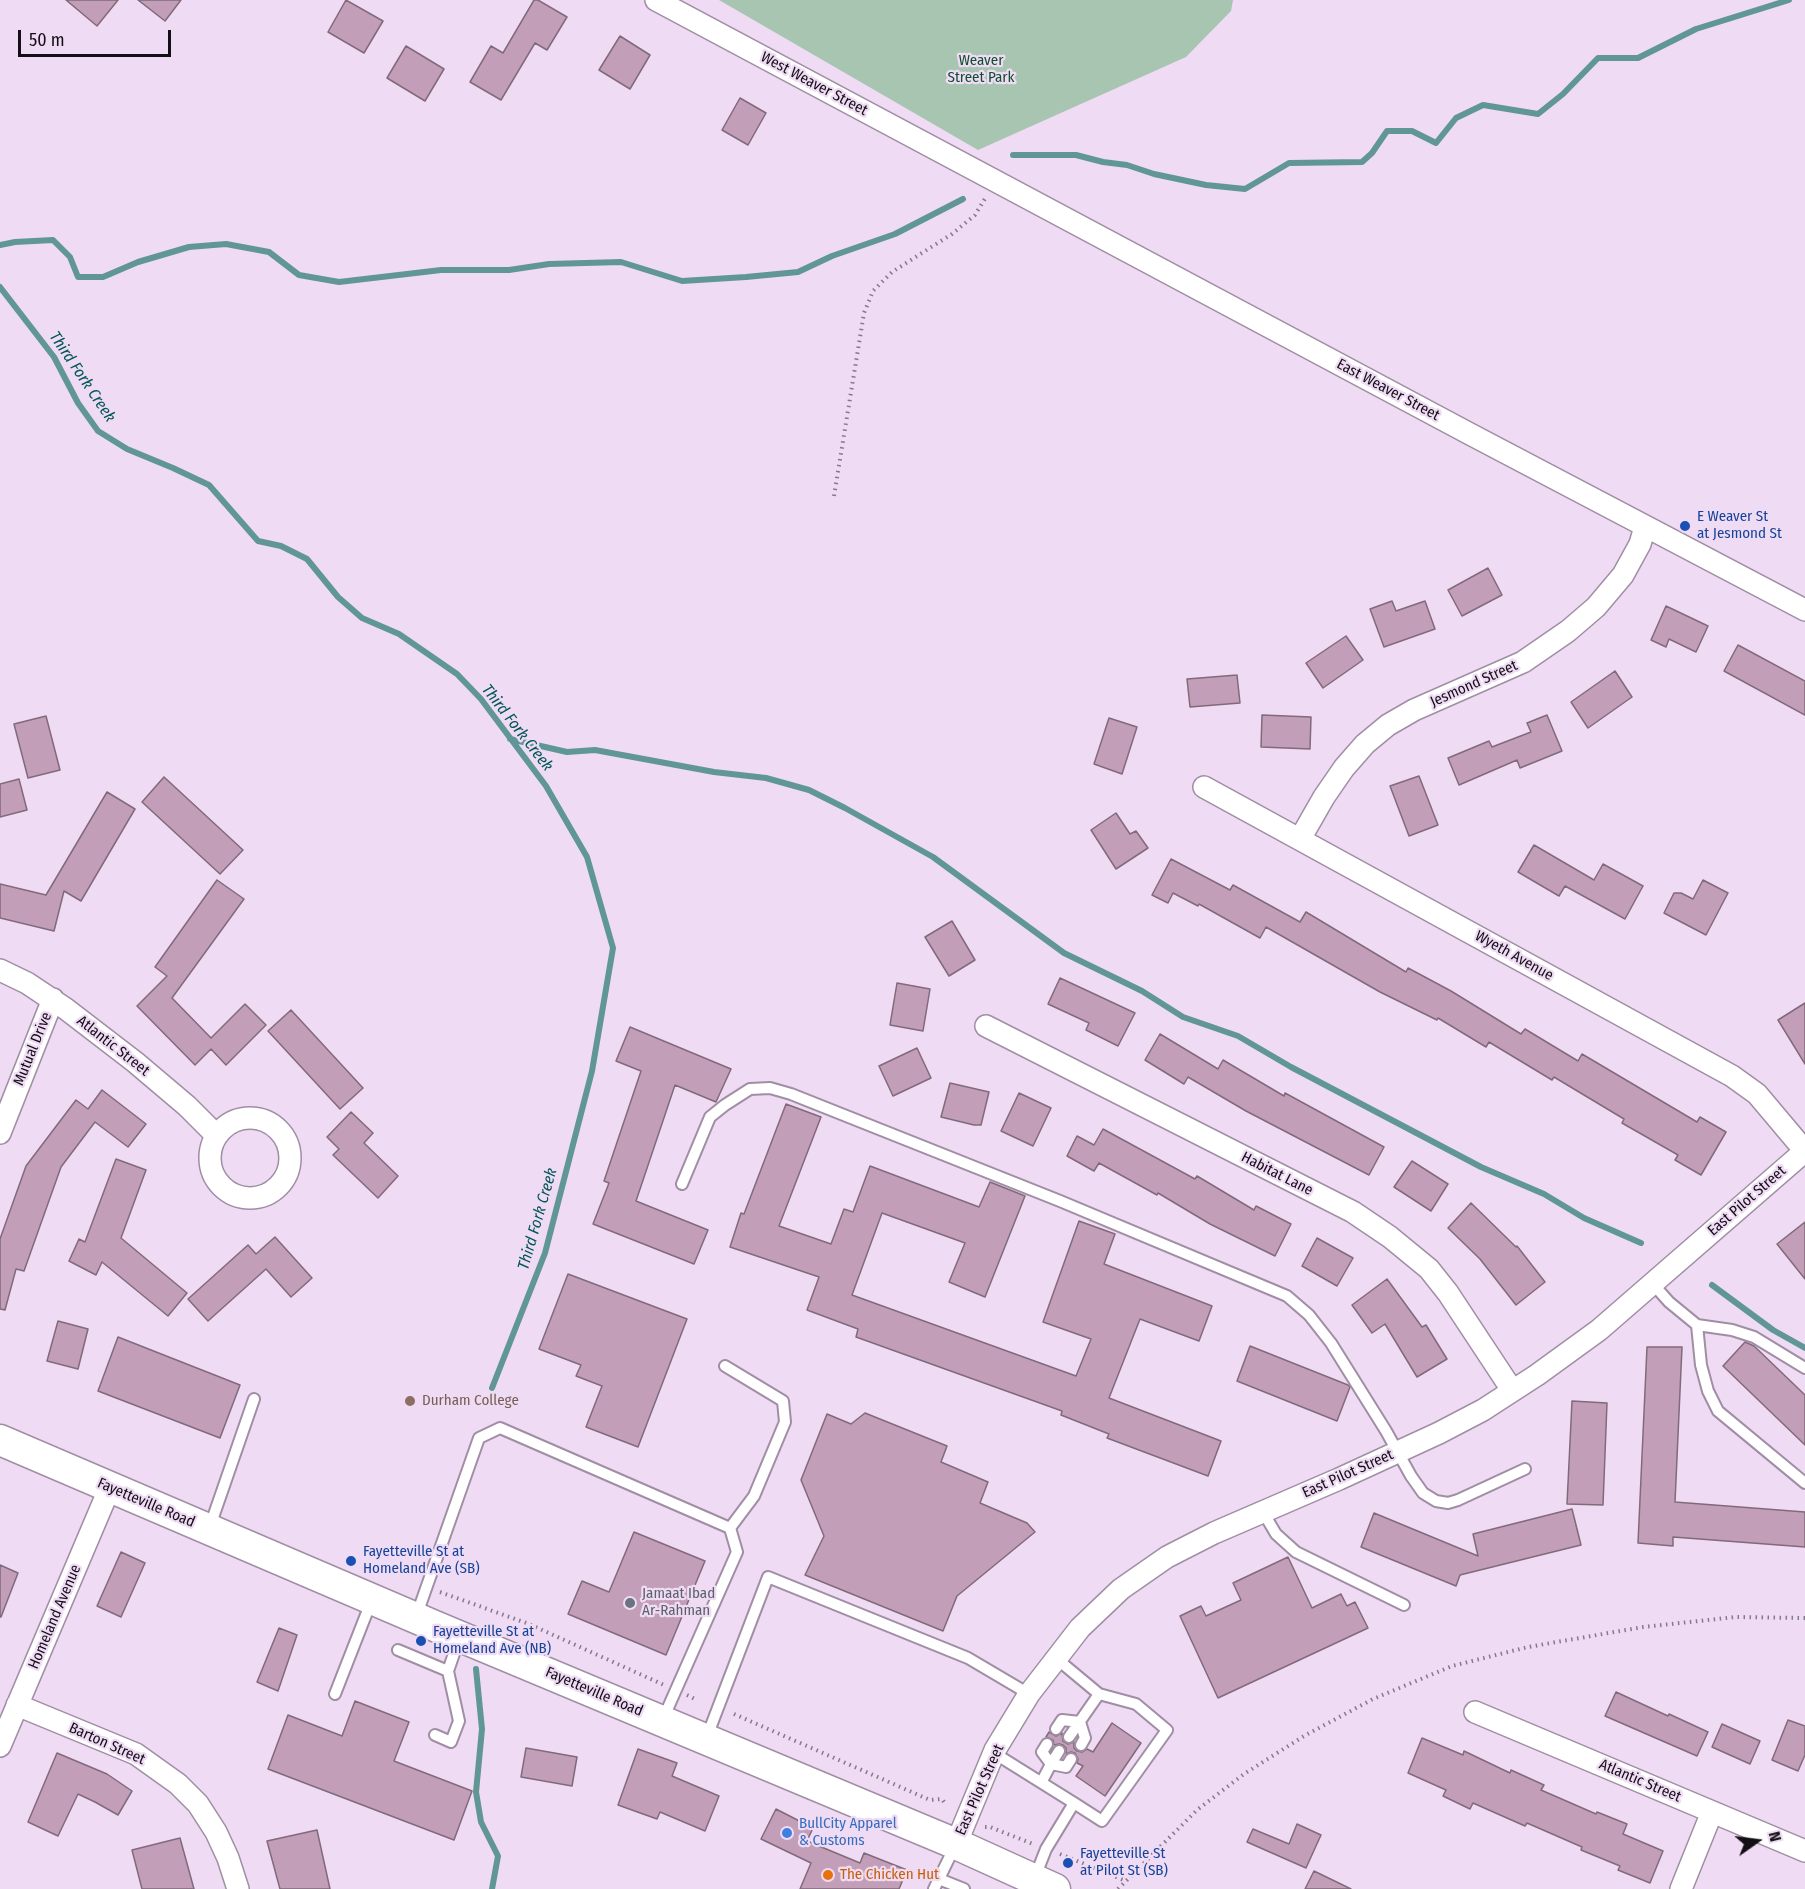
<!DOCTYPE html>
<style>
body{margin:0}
#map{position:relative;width:1805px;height:1889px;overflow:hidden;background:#efdcf4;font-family:"Fira Sans Condensed",sans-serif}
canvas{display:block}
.north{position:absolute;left:1727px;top:1811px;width:60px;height:60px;-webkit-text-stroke:4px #efdcf4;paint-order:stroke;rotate:76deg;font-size:16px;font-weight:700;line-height:24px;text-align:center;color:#140e16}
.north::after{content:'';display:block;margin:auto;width:21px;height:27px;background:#140e16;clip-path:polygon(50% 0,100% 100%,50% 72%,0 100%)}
.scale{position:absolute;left:18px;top:30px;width:153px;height:27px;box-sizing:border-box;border:3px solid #140e16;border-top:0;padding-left:8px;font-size:18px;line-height:21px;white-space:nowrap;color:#140e16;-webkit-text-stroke:4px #efdcf4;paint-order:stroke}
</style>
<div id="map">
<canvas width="1805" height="1889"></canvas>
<div class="north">N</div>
<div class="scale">50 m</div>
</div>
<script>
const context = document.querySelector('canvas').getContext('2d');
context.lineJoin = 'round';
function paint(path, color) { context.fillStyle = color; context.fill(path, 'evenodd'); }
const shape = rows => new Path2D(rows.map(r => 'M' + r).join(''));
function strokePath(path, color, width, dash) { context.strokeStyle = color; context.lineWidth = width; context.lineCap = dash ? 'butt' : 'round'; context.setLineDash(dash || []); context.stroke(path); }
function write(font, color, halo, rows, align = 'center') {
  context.font = font + ' "Fira Sans Condensed",sans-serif'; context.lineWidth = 4.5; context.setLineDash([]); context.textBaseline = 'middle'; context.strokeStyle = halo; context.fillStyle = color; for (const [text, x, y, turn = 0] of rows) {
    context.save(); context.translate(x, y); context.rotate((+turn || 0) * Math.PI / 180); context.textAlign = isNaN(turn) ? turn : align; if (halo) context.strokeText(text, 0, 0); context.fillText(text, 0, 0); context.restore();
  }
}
const green = shape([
 [719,0,1233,0,1231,11,1186,57,978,150]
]);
const stream = shape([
 [1013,155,1076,155,1103,162,1127,165,1154,174,1206,185,1245,189,1289,163,1362,162,1372,153,1387,131,1412,131,1436,143,1456,118,1483,105,1538,114,1563,94,1598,58,1638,58,1696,29,1789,0],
 [0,245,15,242,53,240,70,257,78,277,103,277,138,262,189,247,226,244,269,252,299,275,339,282,441,270,509,270,549,264,621,262,682,281,746,277,798,272,832,256,895,234,963,199],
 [0,287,54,357,78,403,98,431,127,449,173,468,209,485,258,541,281,546,307,559,338,597,362,618,399,634,457,674,481,699,546,786,587,857,613,948,592,1071,545,1253,492,1388],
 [510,739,567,752,595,750,714,772,766,778,809,790,845,808,933,857,1064,953,1142,991,1183,1017,1238,1036,1291,1067,1481,1167,1544,1194,1584,1218,1641,1243],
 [1712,1285,1773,1330,1805,1348],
 [476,1669,482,1729,476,1792,481,1822,498,1856,492,1889]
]);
const building = shape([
 [66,0,118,0,97,26,66,0],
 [138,0,181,0,165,21,138,0],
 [346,0,383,21,364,53,328,32,346,0],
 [534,0,538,0,567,17,547,50,535,43,501,100,470,82,491,46,503,53,534,0],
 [620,36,650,55,630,89,599,70,620,36],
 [406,46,444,69,425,101,387,78,406,46],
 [740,98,766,113,748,145,722,130,740,98],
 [1488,568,1502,595,1462,616,1448,590,1488,568],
 [1392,601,1396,611,1425,601,1435,629,1384,647,1370,609,1392,601],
 [1666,606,1708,626,1696,652,1669,639,1666,647,1651,640,1666,606],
 [1346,636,1363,660,1323,688,1306,663,1346,636],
 [1738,645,1805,681,1805,715,1724,671,1738,645],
 [1615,671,1632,697,1588,728,1571,702,1615,671],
 [1237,675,1240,703,1190,707,1187,679,1237,675],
 [1262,715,1311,717,1310,749,1261,747,1262,715],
 [1547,715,1562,751,1520,768,1517,760,1459,785,1448,758,1489,741,1492,747,1531,732,1527,723,1547,715],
 [46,716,60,770,28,778,14,724,46,716],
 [1109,718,1137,727,1122,774,1094,764,1109,718],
 [1419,776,1438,825,1409,836,1390,786,1419,776],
 [164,777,243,850,220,874,142,802,164,777],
 [19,779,27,810,0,817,0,784,19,779],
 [107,792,135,809,81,901,64,891,54,931,0,918,0,884,46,895,107,792],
 [1116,813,1130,834,1136,831,1148,848,1116,869,1091,830,1116,813],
 [1534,845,1594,880,1603,864,1643,886,1625,919,1565,886,1559,896,1518,872,1534,845],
 [1171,859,1230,890,1233,885,1300,922,1306,912,1406,972,1408,968,1451,991,1521,1034,1525,1029,1578,1061,1582,1054,1697,1122,1700,1117,1726,1132,1701,1175,1675,1160,1678,1155,1622,1123,1624,1119,1554,1077,1552,1080,1489,1042,1486,1047,1438,1018,1437,1020,1380,992,1266,927,1260,938,1199,904,1198,906,1173,893,1168,903,1152,895,1171,859],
 [217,880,244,899,172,998,211,1038,245,1004,266,1025,226,1065,211,1049,195,1065,137,1006,167,976,155,967,217,880],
 [1703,880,1728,893,1706,935,1664,913,1674,893,1681,893,1693,899,1703,880],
 [952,921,975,960,949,976,925,937,952,921],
 [1060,978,1135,1013,1118,1046,1086,1030,1089,1023,1048,1004,1060,978],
 [897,983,930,989,923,1031,890,1025,897,983],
 [1805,1003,1805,1064,1778,1020,1805,1003],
 [291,1010,363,1088,340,1109,268,1031,291,1010],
 [630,1027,731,1069,716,1102,675,1085,636,1201,708,1230,694,1264,593,1224,609,1183,604,1181,641,1071,616,1061,630,1027],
 [1160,1034,1218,1069,1223,1060,1284,1096,1285,1093,1384,1147,1369,1175,1246,1111,1188,1077,1184,1084,1145,1060,1160,1034],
 [917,1048,931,1078,893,1096,879,1066,917,1048],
 [950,1083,989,1092,981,1125,974,1125,941,1117,950,1083],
 [102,1090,146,1124,128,1147,95,1122,61,1167,24,1271,16,1269,5,1310,0,1309,0,1239,26,1166,76,1100,88,1109,102,1090],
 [1019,1093,1051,1108,1033,1146,1001,1131,1019,1093],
 [786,1104,821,1117,779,1226,831,1244,844,1209,853,1212,870,1166,979,1207,990,1182,1025,1196,985,1297,949,1282,965,1243,882,1213,852,1295,1076,1376,1091,1339,1043,1322,1079,1221,1115,1234,1104,1264,1212,1306,1199,1341,1140,1319,1109,1398,1221,1441,1208,1476,1107,1438,1109,1434,1061,1415,1062,1411,856,1337,858,1329,807,1310,819,1277,730,1247,741,1213,744,1214,786,1104],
 [351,1112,373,1133,364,1143,398,1176,378,1198,333,1155,339,1149,327,1137,351,1112],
 [1103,1129,1195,1179,1197,1176,1254,1210,1256,1206,1291,1224,1275,1256,1210,1224,1158,1193,1157,1195,1099,1163,1094,1171,1067,1156,1077,1136,1094,1145,1103,1129],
 [116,1159,146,1170,121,1238,187,1293,168,1316,102,1262,96,1275,69,1261,79,1239,85,1242,116,1159],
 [1412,1161,1448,1184,1431,1211,1394,1187,1412,1161],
 [1471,1203,1516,1247,1517,1246,1545,1282,1516,1305,1480,1259,1448,1228,1471,1203],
 [1805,1222,1805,1279,1777,1244,1805,1222],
 [275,1237,312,1278,291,1297,266,1269,208,1321,188,1299,248,1245,256,1254,275,1237],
 [1317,1238,1353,1258,1337,1286,1302,1266,1317,1238],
 [568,1274,687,1319,638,1447,586,1427,602,1386,576,1376,581,1365,539,1349,568,1274],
 [1387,1279,1422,1327,1426,1325,1447,1359,1417,1377,1385,1324,1372,1333,1352,1305,1387,1279],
 [58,1321,88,1329,78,1369,47,1361,58,1321],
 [118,1337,240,1385,220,1438,98,1391,118,1337],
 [1745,1342,1754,1346,1805,1395,1805,1445,1723,1366,1745,1342],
 [1250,1346,1348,1385,1350,1387,1337,1421,1237,1381,1250,1346],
 [1647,1347,1682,1347,1675,1502,1805,1512,1805,1547,1673,1537,1673,1546,1638,1543,1647,1347],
 [1572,1401,1607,1403,1603,1505,1567,1504,1572,1401],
 [865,1413,947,1446,941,1462,988,1482,980,1503,1027,1523,1035,1532,957,1596,943,1631,805,1575,824,1536,801,1480,827,1414,851,1424,865,1413],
 [1572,1509,1581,1545,1460,1575,1456,1586,1361,1547,1374,1513,1478,1556,1473,1534,1572,1509],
 [634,1532,705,1561,666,1655,568,1614,582,1581,609,1592,634,1532],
 [121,1552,145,1563,121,1617,97,1606,121,1552],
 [1288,1557,1312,1608,1341,1594,1347,1606,1355,1602,1368,1628,1218,1698,1180,1616,1201,1606,1206,1616,1241,1600,1233,1583,1288,1557],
 [0,1565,18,1573,1,1617,0,1617,0,1565],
 [279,1628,297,1635,278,1691,257,1682,279,1628],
 [1616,1692,1668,1716,1669,1714,1708,1732,1697,1756,1605,1716,1616,1692],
 [355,1701,409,1722,394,1761,472,1791,454,1840,268,1769,288,1715,342,1736,355,1701],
 [1788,1720,1805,1726,1805,1755,1798,1771,1772,1760,1788,1720],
 [1112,1723,1141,1743,1105,1796,1076,1776,1083,1766,1077,1763,1078,1759,1075,1753,1071,1752,1066,1754,1066,1748,1063,1745,1059,1744,1054,1745,1053,1740,1046,1737,1049,1732,1056,1736,1062,1733,1063,1741,1068,1744,1074,1742,1074,1748,1077,1751,1082,1752,1087,1749,1093,1752,1112,1723],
 [1722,1724,1760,1741,1750,1764,1712,1747,1722,1724],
 [1422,1738,1463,1755,1464,1751,1510,1773,1511,1770,1544,1785,1541,1790,1596,1814,1597,1812,1627,1824,1623,1834,1663,1851,1650,1883,1618,1870,1620,1866,1581,1850,1582,1847,1527,1823,1525,1826,1473,1803,1470,1809,1443,1796,1446,1790,1408,1773,1422,1738],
 [526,1748,577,1757,572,1786,521,1777,526,1748],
 [638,1749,677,1763,672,1776,719,1796,705,1831,660,1812,657,1819,618,1805,638,1749],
 [57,1753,107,1774,132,1791,118,1815,95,1802,78,1794,58,1836,28,1822,57,1753],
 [776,1809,813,1828,807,1841,860,1863,864,1853,907,1870,899,1889,800,1889,811,1863,761,1839,776,1809],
 [1297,1824,1321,1835,1306,1868,1247,1842,1253,1829,1289,1844,1297,1824],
 [317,1830,330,1889,280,1889,267,1841,317,1830],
 [180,1838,194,1889,142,1889,132,1850,180,1838],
 [1314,1871,1351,1889,1305,1889,1314,1871]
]);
const path = shape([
 [834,496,864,313,873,291,892,272,952,234,975,215,986,197],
 [440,1592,529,1624,664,1685],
 [687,1695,695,1699],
 [734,1714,930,1800,942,1799,946,1805],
 [985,1827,990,1827,1033,1844],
 [1060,1854,1126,1881],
 [1118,1889,1197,1810,1244,1774,1304,1736,1373,1699,1452,1666,1528,1647,1643,1627,1736,1617,1805,1618]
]);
const lane = shape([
 [682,1184,710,1117,725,1105,750,1089,770,1088,791,1094,1060,1201,1287,1296,1309,1315,1331,1343,1386,1431,1411,1476,1423,1493,1436,1501,1448,1503,1458,1500,1525,1469],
 [1653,1284,1669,1302,1697,1325,1732,1330,1754,1337,1805,1368],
 [1697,1325,1701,1365,1708,1391,1718,1411,1805,1483],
 [725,1366,783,1401,785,1422,754,1496,730,1528],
 [1263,1512,1276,1534,1296,1552,1404,1605],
 [209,1529,254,1399],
 [416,1617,479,1438,500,1428,730,1528,737,1552,663,1719],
 [398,1650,448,1671],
 [335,1694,371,1602],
 [1056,1729,1062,1720,1080,1722,1085,1738,1081,1745],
 [435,1735,451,1742,459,1721,448,1671,459,1639],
 [1069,1737,1099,1694],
 [706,1739,768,1577,968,1658,1029,1694],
 [1047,1744,1042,1752,1051,1764,1059,1751],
 [994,1753,1074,1803],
 [1042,1781,1051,1764,1066,1767,1071,1759],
 [1035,1877,1046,1849,1074,1803,1102,1821,1167,1730,1136,1704,1099,1694,1057,1659],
 [939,1879,964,1889],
 [934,1889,956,1844]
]);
const street = shape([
 [656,0,1470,434,1805,610],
 [1300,839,1324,797,1344,768,1365,744,1388,725,1414,710,1523,662,1568,631,1596,607,1623,575,1640,544,1645,527],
 [0,970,27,983,66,1009,135,1062,187,1106,216,1135],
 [986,1026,1353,1212,1390,1237,1429,1269,1448,1293,1512,1390],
 '210 1158a40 40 0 1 1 80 0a40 40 0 1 1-80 0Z',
 [0,1133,53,999],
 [17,1705,136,1754,178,1784,198,1804,216,1832,228,1858,238,1889],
 [1475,1712,1805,1851],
 [0,1746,110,1487],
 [956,1844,995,1750,1029,1694,1080,1628,1121,1589,1167,1557,1214,1533,1339,1479,1439,1433,1483,1410,1537,1375,1599,1330,1805,1151,1757,1094,1732,1076,1204,787],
 [1681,1889,1712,1812]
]);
const secondary = shape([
 [0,1440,437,1627,956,1844,1055,1889]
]);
const markers = [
 [1685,526,6,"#1a4fb4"],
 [410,1401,6,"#8d6e63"],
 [351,1561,6,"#1a4fb4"],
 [630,1603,6,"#6b7280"],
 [421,1641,6,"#1a4fb4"],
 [787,1833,6,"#3f7fe0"],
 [1068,1863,6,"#1a4fb4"],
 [828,1875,6,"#e8710a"]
];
const parkNames = [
 ["Weaver",981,61],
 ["Street Park",981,78]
];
const streetNames = [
 ["West Weaver Street",814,84,28],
 ["East Weaver Street",1388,390,28],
 ["Jesmond Street",1474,684,-24],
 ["Wyeth Avenue",1514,956,29],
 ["Atlantic Street",113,1046,38],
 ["Mutual Drive",33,1049,-68],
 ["Habitat Lane",1277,1174,27],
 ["East Pilot Street",1747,1201,-41],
 ["East Pilot Street",1348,1474,-24],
 ["Fayetteville Road",146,1503,23],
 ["Homeland Avenue",55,1617,-67],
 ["Fayetteville Road",594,1692,23],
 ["Barton Street",107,1744,24],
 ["Atlantic Street",1640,1781,23],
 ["East Pilot Street",980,1790,-66]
];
const transitNames = [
 ["E Weaver St",1697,517],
 ["at Jesmond St",1697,534],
 ["Fayetteville St at",363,1552],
 ["Homeland Ave (SB)",363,1569],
 ["Fayetteville St at",433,1632],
 ["Homeland Ave (NB)",433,1649],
 ["Fayetteville St",1080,1854],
 ["at Pilot St (SB)",1080,1871]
];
const educationNames = [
 ["Durham College",422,1401]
];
const worshipNames = [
 ["Jamaat Ibad",642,1594],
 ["Ar-Rahman",642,1611]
];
const shopNames = [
 ["BullCity Apparel",799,1824],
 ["& Customs",799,1841]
];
const foodNames = [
 ["The Chicken Hut",840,1875]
];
const waterNames = [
 ["Third Fork Creek",82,377,56],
 ["Third Fork Creek",517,728,52],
 ["Third Fork Creek",538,1219,-74]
];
paint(green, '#a8c5b1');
strokePath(stream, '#619697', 6);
paint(building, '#c39eb8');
strokePath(building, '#816a7a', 1.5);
strokePath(lane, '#a08ea4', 14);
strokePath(street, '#a08ea4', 24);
strokePath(secondary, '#a08ea4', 33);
strokePath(path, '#86798a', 4, [1.5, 4.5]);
strokePath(lane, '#fff', 10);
strokePath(street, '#fff', 21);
strokePath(secondary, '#fff', 30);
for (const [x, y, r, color] of markers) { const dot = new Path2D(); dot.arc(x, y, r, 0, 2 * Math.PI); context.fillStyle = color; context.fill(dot); strokePath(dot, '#efdcf4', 2); }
write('15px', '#0e4f2d', '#efdcf4', parkNames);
write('15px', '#140e16', '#efdcf4', streetNames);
write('15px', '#164399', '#efdcf4', transitNames, 'left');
write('15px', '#785e54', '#efdcf4', educationNames, 'left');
write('15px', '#5b616d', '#efdcf4', worshipNames, 'left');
write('15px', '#366cbe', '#efdcf4', shopNames, 'left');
write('15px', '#c56008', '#efdcf4', foodNames, 'left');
write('italic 16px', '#045658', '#efdcf4', waterNames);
</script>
